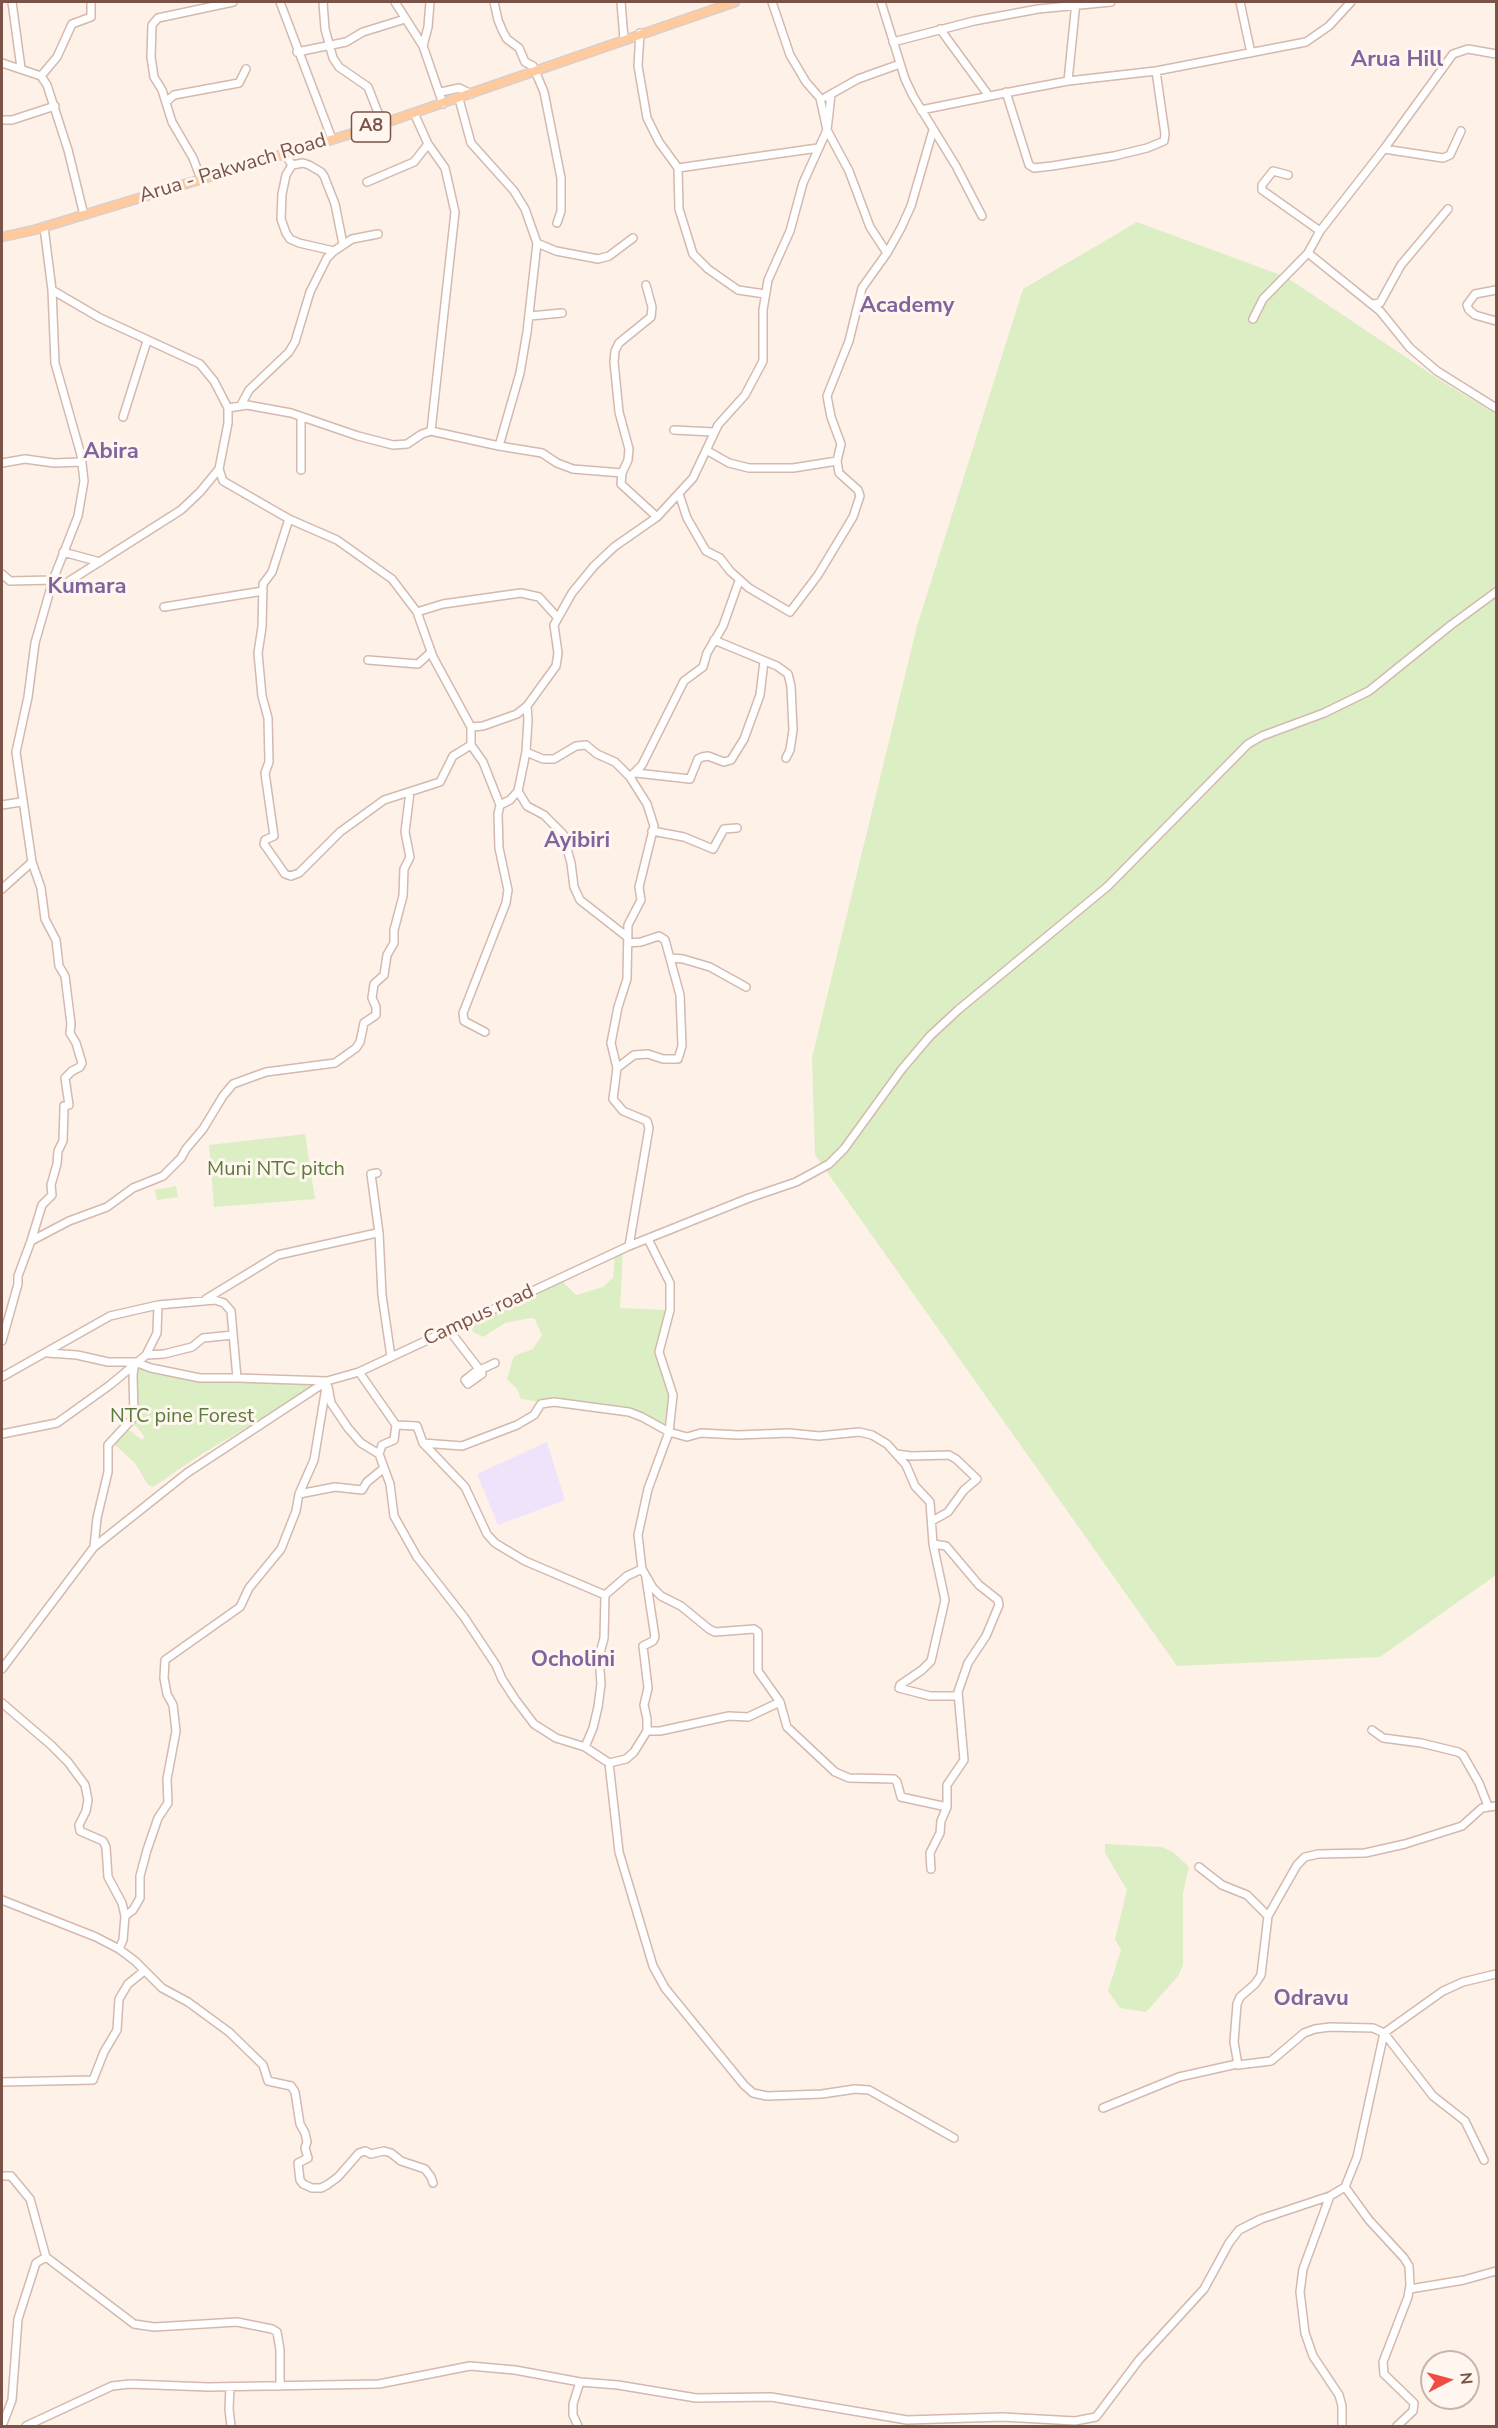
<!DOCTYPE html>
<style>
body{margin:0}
#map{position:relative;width:1498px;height:2428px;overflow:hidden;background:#fef1e7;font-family:"Nunito Sans",sans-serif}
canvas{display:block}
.frame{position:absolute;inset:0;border:3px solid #7b5248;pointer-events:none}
.north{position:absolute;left:1420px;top:2350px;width:60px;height:60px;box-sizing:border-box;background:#fff6ef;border:2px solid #cab4ac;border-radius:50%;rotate:84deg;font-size:16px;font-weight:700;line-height:24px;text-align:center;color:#7b5248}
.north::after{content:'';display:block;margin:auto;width:21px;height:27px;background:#f14c43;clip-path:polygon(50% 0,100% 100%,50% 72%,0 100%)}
</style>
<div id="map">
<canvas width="1498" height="2428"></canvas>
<div class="frame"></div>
<div class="north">N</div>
</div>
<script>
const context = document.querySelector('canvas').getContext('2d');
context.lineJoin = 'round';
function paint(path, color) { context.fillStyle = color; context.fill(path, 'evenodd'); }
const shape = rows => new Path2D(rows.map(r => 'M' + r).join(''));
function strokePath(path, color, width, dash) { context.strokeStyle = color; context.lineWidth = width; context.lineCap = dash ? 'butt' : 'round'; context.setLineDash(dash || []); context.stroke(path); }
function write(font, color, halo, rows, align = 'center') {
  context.font = font + ' "Nunito Sans",sans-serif'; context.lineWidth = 6; context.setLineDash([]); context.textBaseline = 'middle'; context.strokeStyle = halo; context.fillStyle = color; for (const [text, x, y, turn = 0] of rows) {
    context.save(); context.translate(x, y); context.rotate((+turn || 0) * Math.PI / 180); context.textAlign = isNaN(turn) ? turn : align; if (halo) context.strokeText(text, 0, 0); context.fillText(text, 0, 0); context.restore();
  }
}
const education = shape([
 [547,1442,565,1500,498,1525,477,1474]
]);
const green = shape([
 [1137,222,1286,277,1446,384,1496,414,1496,1575,1380,1657,1177,1666,815,1155,812,1058,917,626,1023,289],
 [305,1134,315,1199,214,1207,209,1145],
 [176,1186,178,1197,157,1200,155,1190],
 [623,1250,620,1308,666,1310,656,1349,657,1358,668,1385,669,1400,665,1430,645,1417,521,1399,517,1389,507,1379,514,1356,533,1349,542,1335,535,1319,530,1318,505,1323,483,1337,473,1332,470,1322,562,1281,576,1295,603,1287,613,1278,615,1254],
 [136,1365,204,1380,324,1382,200,1455,153,1487,148,1485,135,1463,114,1444,129,1430,142,1440,145,1437,134,1424],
 [1105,1844,1161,1847,1173,1852,1189,1867,1183,1893,1183,1965,1178,1976,1146,2012,1120,2008,1108,1991,1121,1950,1115,1939,1127,1890,1105,1853]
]);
const minor = shape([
 [12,2,21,68],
 [280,2,332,139],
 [323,2,325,29,333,58,339,67,368,87,382,123],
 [395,2,423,46,443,104],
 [494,2,498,20,503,32,507,39,519,48,525,62,533,66,544,92,561,178,561,211,557,223],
 [621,2,624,39],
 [772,2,790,55,806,82,820,98,827,130,849,171,870,227,887,253],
 [881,2,905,79,913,96,956,166,982,216],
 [1240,2,1251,53],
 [940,29,989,96],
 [640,33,638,66,647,118,659,142,678,168,818,148],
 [893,42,974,21,1038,9,1111,2],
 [423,46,428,27,430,2],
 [297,52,346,42,363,32,405,19],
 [2,63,41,76,47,85,68,150,84,215],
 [41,76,57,57,72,24,91,17,91,2],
 [1068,81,1076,2],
 [441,92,459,88,471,94],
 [1006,92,1029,165,1034,168,1052,166,1114,156,1147,148,1164,141,1165,134,1156,71],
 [826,97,858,79,900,64],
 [459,99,471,143,514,191,525,209,537,243,527,332,520,373,499,446],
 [166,102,174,95,239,83,246,69],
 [921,110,1015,91,1068,81,1156,71,1306,42,1329,26,1351,2],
 [414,113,428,144,445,168,455,212,431,431],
 [2,120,12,120,55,106],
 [1384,149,1443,158,1450,155,1461,131],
 [285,154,292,165,303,163,309,165,321,172,324,176,335,204,343,244],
 [292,165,286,175,282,194,281,219,286,233,290,239,299,243,334,251],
 [678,168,679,209,693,254,708,269,738,290,765,294],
 [1288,175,1273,171,1262,185,1262,190,1320,231],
 [201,179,193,158,172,122,162,90,154,77,151,57,152,25,158,18,233,2],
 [367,182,414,162,428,144],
 [537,243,556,251,598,259,609,256,633,238],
 [1308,253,1380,311,1410,348,1437,371,1496,408],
 [646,285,652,307,651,317,619,343,615,351,614,362,619,412,629,449,628,460,622,473,621,484,657,517],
 [52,290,100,318,200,364,214,381,228,408,228,423,219,469,223,481,289,519,337,540,392,579,417,612,433,657,471,727,483,726,517,714,527,706,556,666,558,653,554,625,572,593,594,566,614,547,657,517,693,478,718,425,745,395,763,361,763,310,768,280,790,231,803,183,827,130,831,95],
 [1496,290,1475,294,1467,305,1469,310,1475,315,1496,321],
 [1372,304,1380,303,1401,265,1448,209],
 [530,316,562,313],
 [1253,319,1263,299,1308,253,1320,231,1384,149,1453,54,1468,49,1496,54],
 [241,405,249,390,289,352,295,342,310,292,327,258,334,251,352,239,378,234],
 [228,408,247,405,291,413,358,436,393,445,407,444,422,434,431,431,499,446,542,453,557,463,573,469,622,473],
 [123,417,147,341],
 [674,430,713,432],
 [706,450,729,463,749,468,793,468,837,461],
 [2,463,25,459,54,463,82,462],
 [301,470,301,417],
 [679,494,687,518,706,551,720,558,730,571,749,588,790,612,818,575,853,517,860,496,858,490,839,473,837,461,841,444,831,417,827,396,849,341,862,288,887,253,901,228,911,206,933,130],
 [289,519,272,572,263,584,262,627,258,653,262,696,268,718,269,762,265,773,274,836,265,840,264,844,285,874,291,876,299,873,340,832,384,800,440,782,453,756,471,745,471,727],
 [63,552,100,562],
 [2,574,10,581,53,580,63,585,181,510,200,492,219,469],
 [164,607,263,591],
 [417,612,443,604,521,593,539,597,557,617],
 [714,640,777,666,788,674,791,686,793,730,790,750,786,758],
 [368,660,418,664,431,652],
 [471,745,483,762,500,805],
 [526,752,543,759,554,759,576,746,586,745,597,754,615,762,630,777],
 [636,773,690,779,698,759,702,757,708,756,724,762,731,760,744,739,760,695,764,661],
 [518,791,527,806,544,815,563,834,571,863,574,887,580,900,626,936],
 [2,805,21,802],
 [652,831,684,837,713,849,724,829,737,828],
 [2,889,32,862],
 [671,958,683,959,710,967,746,987],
 [485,1032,464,1021,463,1013,506,903,508,890,499,848,498,814,500,805,510,800,518,791,526,752,528,720,527,706],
 [617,1068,634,1055,648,1054,663,1059,678,1059,682,1046,680,995,665,940,659,936,641,942,628,943],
 [377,1173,371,1174,379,1233,382,1295,391,1357],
 [648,1239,670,1283,670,1310,659,1352,673,1395,669,1432,687,1437,701,1433,738,1435,789,1433,819,1436,859,1432,872,1435,887,1444,906,1465,915,1486,930,1502,933,1544,945,1600,931,1661,922,1670,900,1685,899,1688,930,1696,957,1696],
 [31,1241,42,1205,52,1195,51,1185,57,1164,58,1151,63,1141,64,1109,64,1106,69,1105,65,1078,72,1071,80,1067,82,1063,76,1043,70,1033,71,1024,65,976,59,966,56,940,45,919,41,888,32,862,16,752,28,697,35,643,53,580,78,516,84,481,81,455,55,363,52,290,44,227],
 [629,1246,649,1128,647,1121,623,1111,613,1099,617,1068,611,1043,618,1007,627,979,628,925,641,900,639,887,654,826,647,804,630,777,642,765,684,681,703,667,707,653,723,626,739,581],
 [206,1299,278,1255,377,1233],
 [449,1330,479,1369,465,1380,468,1384,482,1374,480,1370,495,1363],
 [2,1341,18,1284,18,1276,31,1241,69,1221,107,1207,133,1188,163,1176,181,1158,186,1149,203,1129,223,1096,233,1084,266,1072,335,1063,356,1048,360,1042,364,1023,376,1015,376,1007,372,998,374,984,384,975,387,955,394,943,394,930,403,896,404,869,410,857,405,832,410,792],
 [48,1353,77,1355,108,1362,135,1362,151,1368,200,1378,237,1378],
 [146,1355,164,1354,192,1347,203,1338,233,1335],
 [359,1372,396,1425,417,1426,423,1443,465,1487,487,1534,495,1543,525,1561,605,1595],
 [2,1377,110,1316,158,1305,215,1300,224,1303,231,1311,237,1378,327,1381],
 [328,1387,331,1403,348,1428,361,1443,379,1454],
 [396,1425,394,1440,382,1445,379,1454,390,1484,394,1516,417,1557,464,1617,496,1665,502,1679,515,1699,534,1724,556,1738,585,1747],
 [2,1434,57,1423,110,1385,146,1355,157,1333,158,1305],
 [423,1443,462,1446,517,1425,534,1415,541,1404,554,1402,629,1412,642,1417,669,1432,648,1489,638,1535,642,1569,653,1588,661,1596,681,1606,709,1629,715,1632,754,1629,758,1632,758,1671,780,1702,787,1727,835,1772,849,1778,894,1779,897,1782,901,1797,947,1807],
 [897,1454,911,1456,949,1455,956,1459,977,1479,964,1490,948,1512,932,1521],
 [299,1494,335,1487,362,1490,367,1482,383,1469],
 [94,1547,97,1518,108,1472,108,1445,134,1417,133,1375,135,1362],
 [642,1569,627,1576,605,1595,604,1638,599,1657,601,1684,598,1707,593,1728,585,1747,609,1763,619,1852,653,1966,665,1988,744,2085,753,2093,767,2096,822,2094,855,2089,869,2090,954,2138],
 [2,1669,94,1547,187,1473,327,1381,359,1372,629,1246,749,1198,796,1182,829,1164,844,1149,902,1069,930,1036,958,1010,1108,886,1248,744,1262,736,1324,713,1369,691,1451,625,1496,592],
 [2,1703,51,1745,68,1762,85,1785,88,1800,86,1811,79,1825,80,1831,103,1841,106,1847,108,1877,122,1903,125,1916,123,1940,119,1949],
 [1372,1730,1383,1738,1421,1743,1458,1752,1463,1755,1479,1783,1488,1806],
 [647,1731,660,1731,729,1716,748,1717,780,1702],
 [609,1763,626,1759,634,1752,647,1731,647,1719,644,1705,648,1688,643,1646,653,1641,655,1637,646,1578],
 [1199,1867,1222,1885,1247,1895,1268,1916,1261,1975,1255,1984,1240,1997,1237,2004,1234,2042,1238,2065,1271,2061,1304,2033,1315,2029,1330,2027,1373,2028,1384,2033,1433,2096,1465,2121,1484,2160],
 [931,1869,930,1853,940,1833,941,1821,947,1807,947,1785,964,1760,958,1692,968,1663,986,1636,999,1605,998,1600,979,1585,946,1546,933,1544],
 [2,1900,96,1937,119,1949,135,1961,162,1988,188,2002,229,2032,263,2065,268,2081,291,2086,295,2092,300,2124,305,2133,307,2142,305,2148,308,2158,298,2163,300,2180,303,2184,312,2188,321,2188,327,2185,338,2177,359,2153,365,2151,371,2154,384,2151,391,2153,401,2161,425,2169,431,2177,433,2183],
 [125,1916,133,1910,140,1898,140,1876,147,1850,158,1818,168,1803,167,1779,176,1731,173,1705,167,1694,164,1678,165,1660,240,1607,249,1588,281,1549,296,1511,299,1494,314,1460,327,1381],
 [1268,1916,1297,1865,1305,1857,1318,1854,1365,1853,1405,1844,1462,1826,1482,1808,1496,1806],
 [2,2082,93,2080,104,2052,117,2030,119,1999,128,1984,144,1971],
 [1103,2108,1179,2077,1237,2064],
 [2,2176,11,2176,30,2199,46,2257],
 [1345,2187,1369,2220,1404,2258,1409,2266,1410,2285,1408,2297,1383,2362,1384,2374,1414,2403,1413,2411,1397,2426],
 [1330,2196,1303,2269,1300,2292,1305,2333,1313,2356,1339,2395,1342,2406,1342,2426],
 [1410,2289,1464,2280,1496,2271],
 [230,2387,229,2409,231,2426],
 [2,2426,12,2400,18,2319,36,2263,46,2257,134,2324,154,2327,237,2322,272,2329,277,2332,280,2350,280,2386],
 [26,2426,112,2386,130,2384,208,2387,379,2384,470,2366,515,2370,580,2382,618,2385,696,2398,771,2397,907,2420,1003,2417,1075,2421,1096,2417,1139,2360,1204,2289,1229,2243,1239,2230,1261,2219,1330,2196,1345,2187,1357,2157,1384,2033,1443,1991,1463,1982,1496,1974],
 [578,2426,573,2415,573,2404,580,2382]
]);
const major = shape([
 [2,237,34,230,370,128,735,2]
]);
const shields = [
 [371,127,39]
];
const shieldNames = [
 ["A8",371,127]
];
const streetNames = [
 ["Arua - Pakwach Road",233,169,-17],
 ["Campus road",479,1316,-25]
];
const parkNames = [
 ["Muni NTC pitch",276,1170],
 ["NTC pine Forest",182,1417]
];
const quarterNames = [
 ["Arua Hill",1397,61],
 ["Academy",907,307],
 ["Abira",111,453],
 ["Kumara",87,588],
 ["Ayibiri",577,842],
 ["Ocholini",573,1661],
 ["Odravu",1311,2000]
];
paint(education, '#eee3fb');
paint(green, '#dceec3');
strokePath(minor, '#d4b9ae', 10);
strokePath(major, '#dacfcc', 11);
strokePath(minor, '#fff', 7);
strokePath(major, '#ffca9d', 8);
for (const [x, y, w] of shields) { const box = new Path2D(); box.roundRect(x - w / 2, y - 15, w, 30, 4.5); context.fillStyle = '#fff6ef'; context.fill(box); strokePath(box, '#7b5248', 1.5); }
write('bold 18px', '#7b5248', null, shieldNames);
write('20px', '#7b5248', '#fff6ef', streetNames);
write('20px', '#5a7b3c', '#fff6ef', parkNames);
write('bold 22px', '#80649e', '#fff6ef', quarterNames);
</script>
